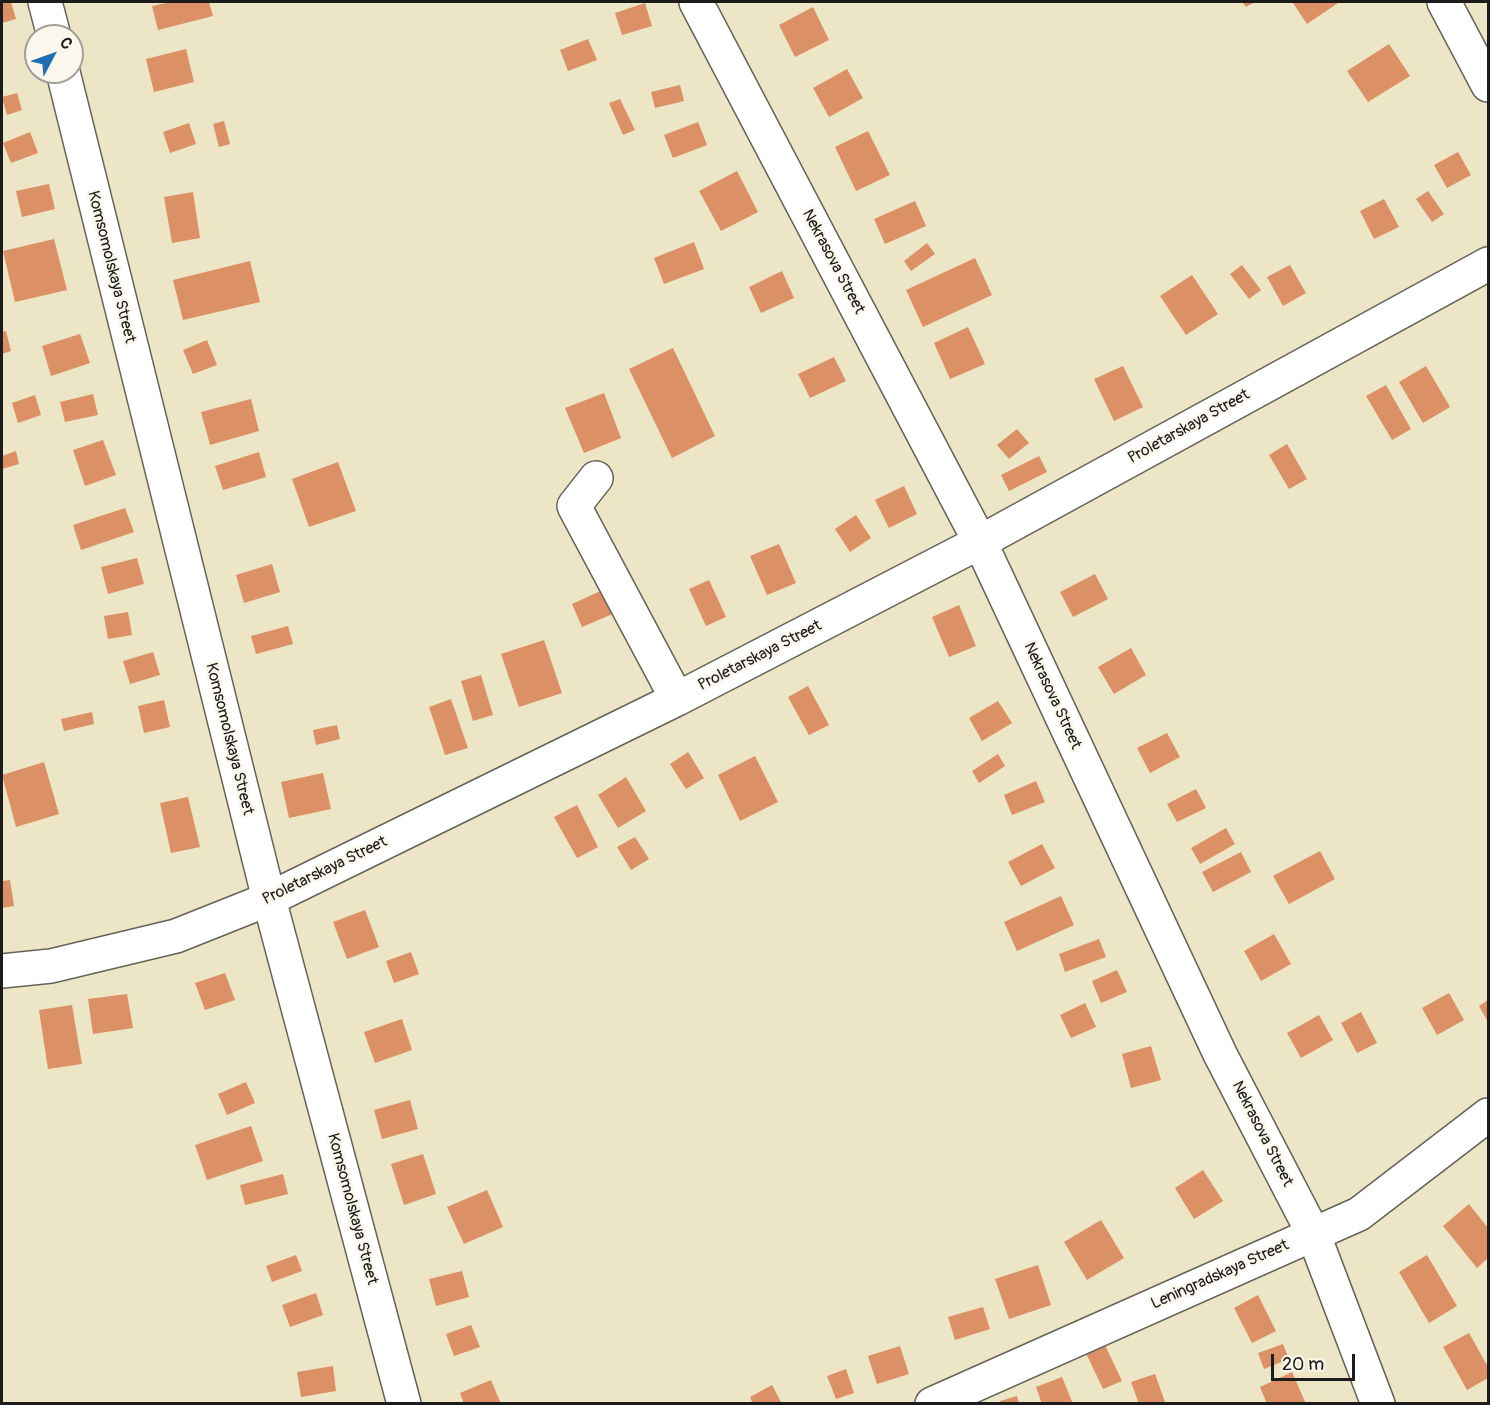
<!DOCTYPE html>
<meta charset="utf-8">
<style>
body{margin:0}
#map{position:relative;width:1490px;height:1405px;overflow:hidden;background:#ece5c6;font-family:Pangolin,sans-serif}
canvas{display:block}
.frame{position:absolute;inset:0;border:3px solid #1c1c1c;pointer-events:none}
.north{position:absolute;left:24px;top:24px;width:60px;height:60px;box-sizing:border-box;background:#fbf7ec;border:2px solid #a29f99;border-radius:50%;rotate:49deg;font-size:16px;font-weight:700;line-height:24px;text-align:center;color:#1c1c1c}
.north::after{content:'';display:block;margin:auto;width:21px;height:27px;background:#1f6fb2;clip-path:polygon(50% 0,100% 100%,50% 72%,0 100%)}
.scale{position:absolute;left:1271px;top:1354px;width:84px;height:27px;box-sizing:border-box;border:3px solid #1c1c1c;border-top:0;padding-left:8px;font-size:18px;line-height:21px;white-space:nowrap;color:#1c1c1c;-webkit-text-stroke:4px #fbf7ec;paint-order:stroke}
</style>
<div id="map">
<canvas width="1490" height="1405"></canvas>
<div class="frame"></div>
<div class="north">С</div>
<div class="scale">20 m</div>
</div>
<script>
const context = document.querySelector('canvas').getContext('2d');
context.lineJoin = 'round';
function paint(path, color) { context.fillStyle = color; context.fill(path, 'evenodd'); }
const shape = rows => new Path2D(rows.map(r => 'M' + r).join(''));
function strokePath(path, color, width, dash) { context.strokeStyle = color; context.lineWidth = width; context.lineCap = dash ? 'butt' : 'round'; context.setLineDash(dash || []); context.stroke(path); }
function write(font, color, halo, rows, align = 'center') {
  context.font = font + ' Pangolin,sans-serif'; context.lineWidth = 5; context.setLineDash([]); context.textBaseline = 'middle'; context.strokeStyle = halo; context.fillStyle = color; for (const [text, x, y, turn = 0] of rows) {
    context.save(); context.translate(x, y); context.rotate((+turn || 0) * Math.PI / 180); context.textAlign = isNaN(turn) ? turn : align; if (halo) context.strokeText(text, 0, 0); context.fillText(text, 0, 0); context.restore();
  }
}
const building = shape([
 [2,2,11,2,16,19,2,23],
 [171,2,209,2,213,16,158,30,152,6],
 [1242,2,1255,2,1246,7],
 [1295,2,1337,2,1338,3,1307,24,1293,3],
 [645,3,652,26,622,35,615,13],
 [813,7,829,40,795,57,779,25],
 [588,39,597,60,568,71,560,50],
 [1389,44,1410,76,1368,102,1347,71],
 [186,49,194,82,154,92,146,59],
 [847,69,863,98,829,117,813,88],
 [680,85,684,101,655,108,651,92],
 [17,93,22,110,7,115,2,97],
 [620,99,635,130,623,135,609,103],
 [224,121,230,144,219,147,213,124],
 [698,122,707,145,673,158,664,135],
 [189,123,196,144,170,153,163,132],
 [868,131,890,175,856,191,835,147],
 [30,132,38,153,11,163,3,143],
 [1458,152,1471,175,1447,188,1434,165],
 [737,171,758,212,721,231,699,191],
 [49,184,55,209,22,217,16,191],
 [1428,191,1444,214,1432,222,1416,199],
 [193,192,200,238,172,243,164,197],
 [1384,199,1399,227,1374,239,1360,211],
 [915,201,926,226,885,244,874,219],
 [54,239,67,290,15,302,3,251],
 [694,242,704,269,664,284,654,258],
 [927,243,935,254,911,271,904,261],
 [975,258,992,295,923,327,906,290],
 [250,261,260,302,183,320,173,280],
 [1242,265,1261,290,1249,299,1230,274],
 [1290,265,1306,293,1283,306,1267,277],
 [782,271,794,298,761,313,749,287],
 [1192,275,1218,314,1186,335,1160,296],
 [968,327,985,364,950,379,934,343],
 [6,331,11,351,2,354,2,332],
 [80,334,90,363,51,376,42,346],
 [207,340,217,365,193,374,183,350],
 [673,348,715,436,672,458,629,369],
 [834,357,846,381,810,398,798,374],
 [1123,366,1143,407,1114,421,1094,379],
 [1426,366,1450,407,1423,423,1399,382],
 [1386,385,1411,429,1392,440,1366,396],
 [604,393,621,438,584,453,565,408],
 [93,394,98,415,65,422,60,402],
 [35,395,41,415,18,423,12,403],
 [251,399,259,431,210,445,201,412],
 [1017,429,1029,443,1009,459,997,445],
 [103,440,116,475,85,486,73,450],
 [1287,444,1307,479,1289,489,1269,455],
 [16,451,19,464,2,469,2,456],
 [259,452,266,477,223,490,215,466],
 [1039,456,1047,472,1009,491,1001,475],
 [338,462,356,511,309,527,292,479],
 [904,486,917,514,889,528,875,500],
 [125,508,134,532,81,550,73,525],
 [856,515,871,538,850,552,835,529],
 [779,544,796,583,767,595,750,556],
 [137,558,144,584,108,594,101,567],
 [272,564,280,592,244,603,236,575],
 [1095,574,1108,599,1073,617,1060,592],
 [709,580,726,617,706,626,689,589],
 [605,589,615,613,582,627,572,604],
 [959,605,976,646,949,657,932,617],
 [128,612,132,635,108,639,104,616],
 [288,626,293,644,256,654,251,636],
 [544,640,562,693,519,707,501,654],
 [1131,648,1146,675,1114,694,1098,667],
 [153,652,160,675,130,684,123,661],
 [481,675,493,715,473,721,461,681],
 [808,686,829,725,809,735,788,697],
 [451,699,468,748,445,755,429,707],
 [164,700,170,727,144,733,138,706],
 [998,701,1012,723,982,741,969,718],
 [92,712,94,724,64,731,61,719],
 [337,725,340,739,316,745,313,730],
 [1167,733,1180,757,1150,773,1137,748],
 [688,752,704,778,686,789,670,764],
 [998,754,1005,766,979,783,972,771],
 [755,756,778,802,740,821,718,775],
 [44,762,59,814,16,827,2,775],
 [323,773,331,809,289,818,281,782],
 [626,777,646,811,618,828,598,795],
 [1036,781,1045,802,1012,815,1004,795],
 [1196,789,1206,808,1177,822,1167,804],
 [188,797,200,847,171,853,160,803],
 [577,805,598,847,577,858,554,817],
 [1226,828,1235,844,1200,864,1191,848],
 [635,837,649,859,631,870,617,847],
 [1042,844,1055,868,1021,886,1008,862],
 [1320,851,1335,879,1289,904,1273,876],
 [1241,852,1251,872,1213,892,1202,872],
 [10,880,14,906,2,908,2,881],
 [1061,896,1074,925,1017,951,1004,922],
 [365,910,379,947,347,959,333,922],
 [1274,934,1291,964,1261,981,1244,951],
 [1099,939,1106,957,1065,972,1059,954],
 [411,952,419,974,394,983,386,961],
 [1117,970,1127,992,1101,1003,1092,981],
 [225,973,235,1000,205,1010,195,983],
 [1449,993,1464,1020,1437,1035,1422,1008],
 [127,994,133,1028,93,1034,88,999],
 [1488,1000,1488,1022,1479,1006],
 [1085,1003,1096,1027,1071,1038,1060,1015],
 [72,1005,82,1064,48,1069,39,1010],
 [1361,1012,1377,1043,1357,1053,1341,1023],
 [1319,1015,1333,1040,1301,1058,1287,1033],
 [402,1019,412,1050,375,1063,364,1032],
 [1151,1046,1161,1080,1131,1088,1122,1054],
 [246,1082,255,1103,227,1115,218,1094],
 [410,1100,418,1129,382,1139,374,1110],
 [251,1126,263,1161,207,1180,195,1145],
 [423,1154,436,1194,404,1205,391,1164],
 [1203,1170,1223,1201,1194,1219,1175,1188],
 [283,1174,288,1194,245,1205,240,1185],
 [487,1190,503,1227,464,1244,447,1207],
 [1469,1204,1488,1228,1488,1258,1477,1268,1443,1226],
 [1101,1220,1124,1258,1087,1280,1064,1242],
 [296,1255,302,1271,272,1282,266,1266],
 [1427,1255,1457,1306,1429,1323,1399,1272],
 [1038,1265,1051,1305,1009,1319,995,1279],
 [462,1271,469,1297,436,1306,429,1279],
 [316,1293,323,1315,290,1327,282,1305],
 [1258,1295,1276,1331,1252,1343,1234,1308],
 [983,1307,990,1329,955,1340,948,1317],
 [471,1325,480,1347,454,1356,446,1334],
 [1469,1333,1488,1367,1488,1378,1467,1390,1443,1347],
 [1104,1343,1122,1381,1103,1389,1085,1351],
 [1283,1344,1289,1359,1264,1369,1258,1353],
 [900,1346,909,1374,877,1384,868,1356],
 [333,1366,336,1391,301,1397,297,1372],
 [846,1369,854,1393,836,1399,827,1376],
 [1292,1372,1306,1404,1267,1404,1260,1387],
 [1155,1374,1165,1402,1139,1404,1131,1382],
 [1062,1377,1073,1404,1042,1404,1036,1387],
 [491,1380,501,1404,464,1404,460,1393],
 [772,1385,782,1404,753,1404,750,1397],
 [1017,1396,1019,1404,1001,1404,1000,1401]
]);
const minor = shape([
 [45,2,54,36],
 [696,2,980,542,1220,1054,1313,1233,1378,1404],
 [1444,2,1488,85],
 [63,72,269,899,404,1404],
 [596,478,574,506,677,699],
 [2,971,51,966,176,936,269,899,677,699,980,542,1488,264],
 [932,1404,1359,1214,1488,1115]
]);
const streetNames = [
 ["Nekrasova Street",833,262,62],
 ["Komsomolskaya Street",111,267,76],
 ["Proletarskaya Street",1189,427,-29],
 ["Proletarskaya Street",760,656,-27],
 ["Nekrasova Street",1052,696,65],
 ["Komsomolskaya Street",229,739,76],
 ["Proletarskaya Street",325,871,-26],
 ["Nekrasova Street",1262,1134,63],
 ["Komsomolskaya Street",352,1209,75],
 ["Leningradskaya Street",1220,1275,-24]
];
paint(building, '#dc9065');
strokePath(minor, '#656258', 36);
strokePath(minor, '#fff', 33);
write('16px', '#1c1c1c', '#fbf7ec', streetNames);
</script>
